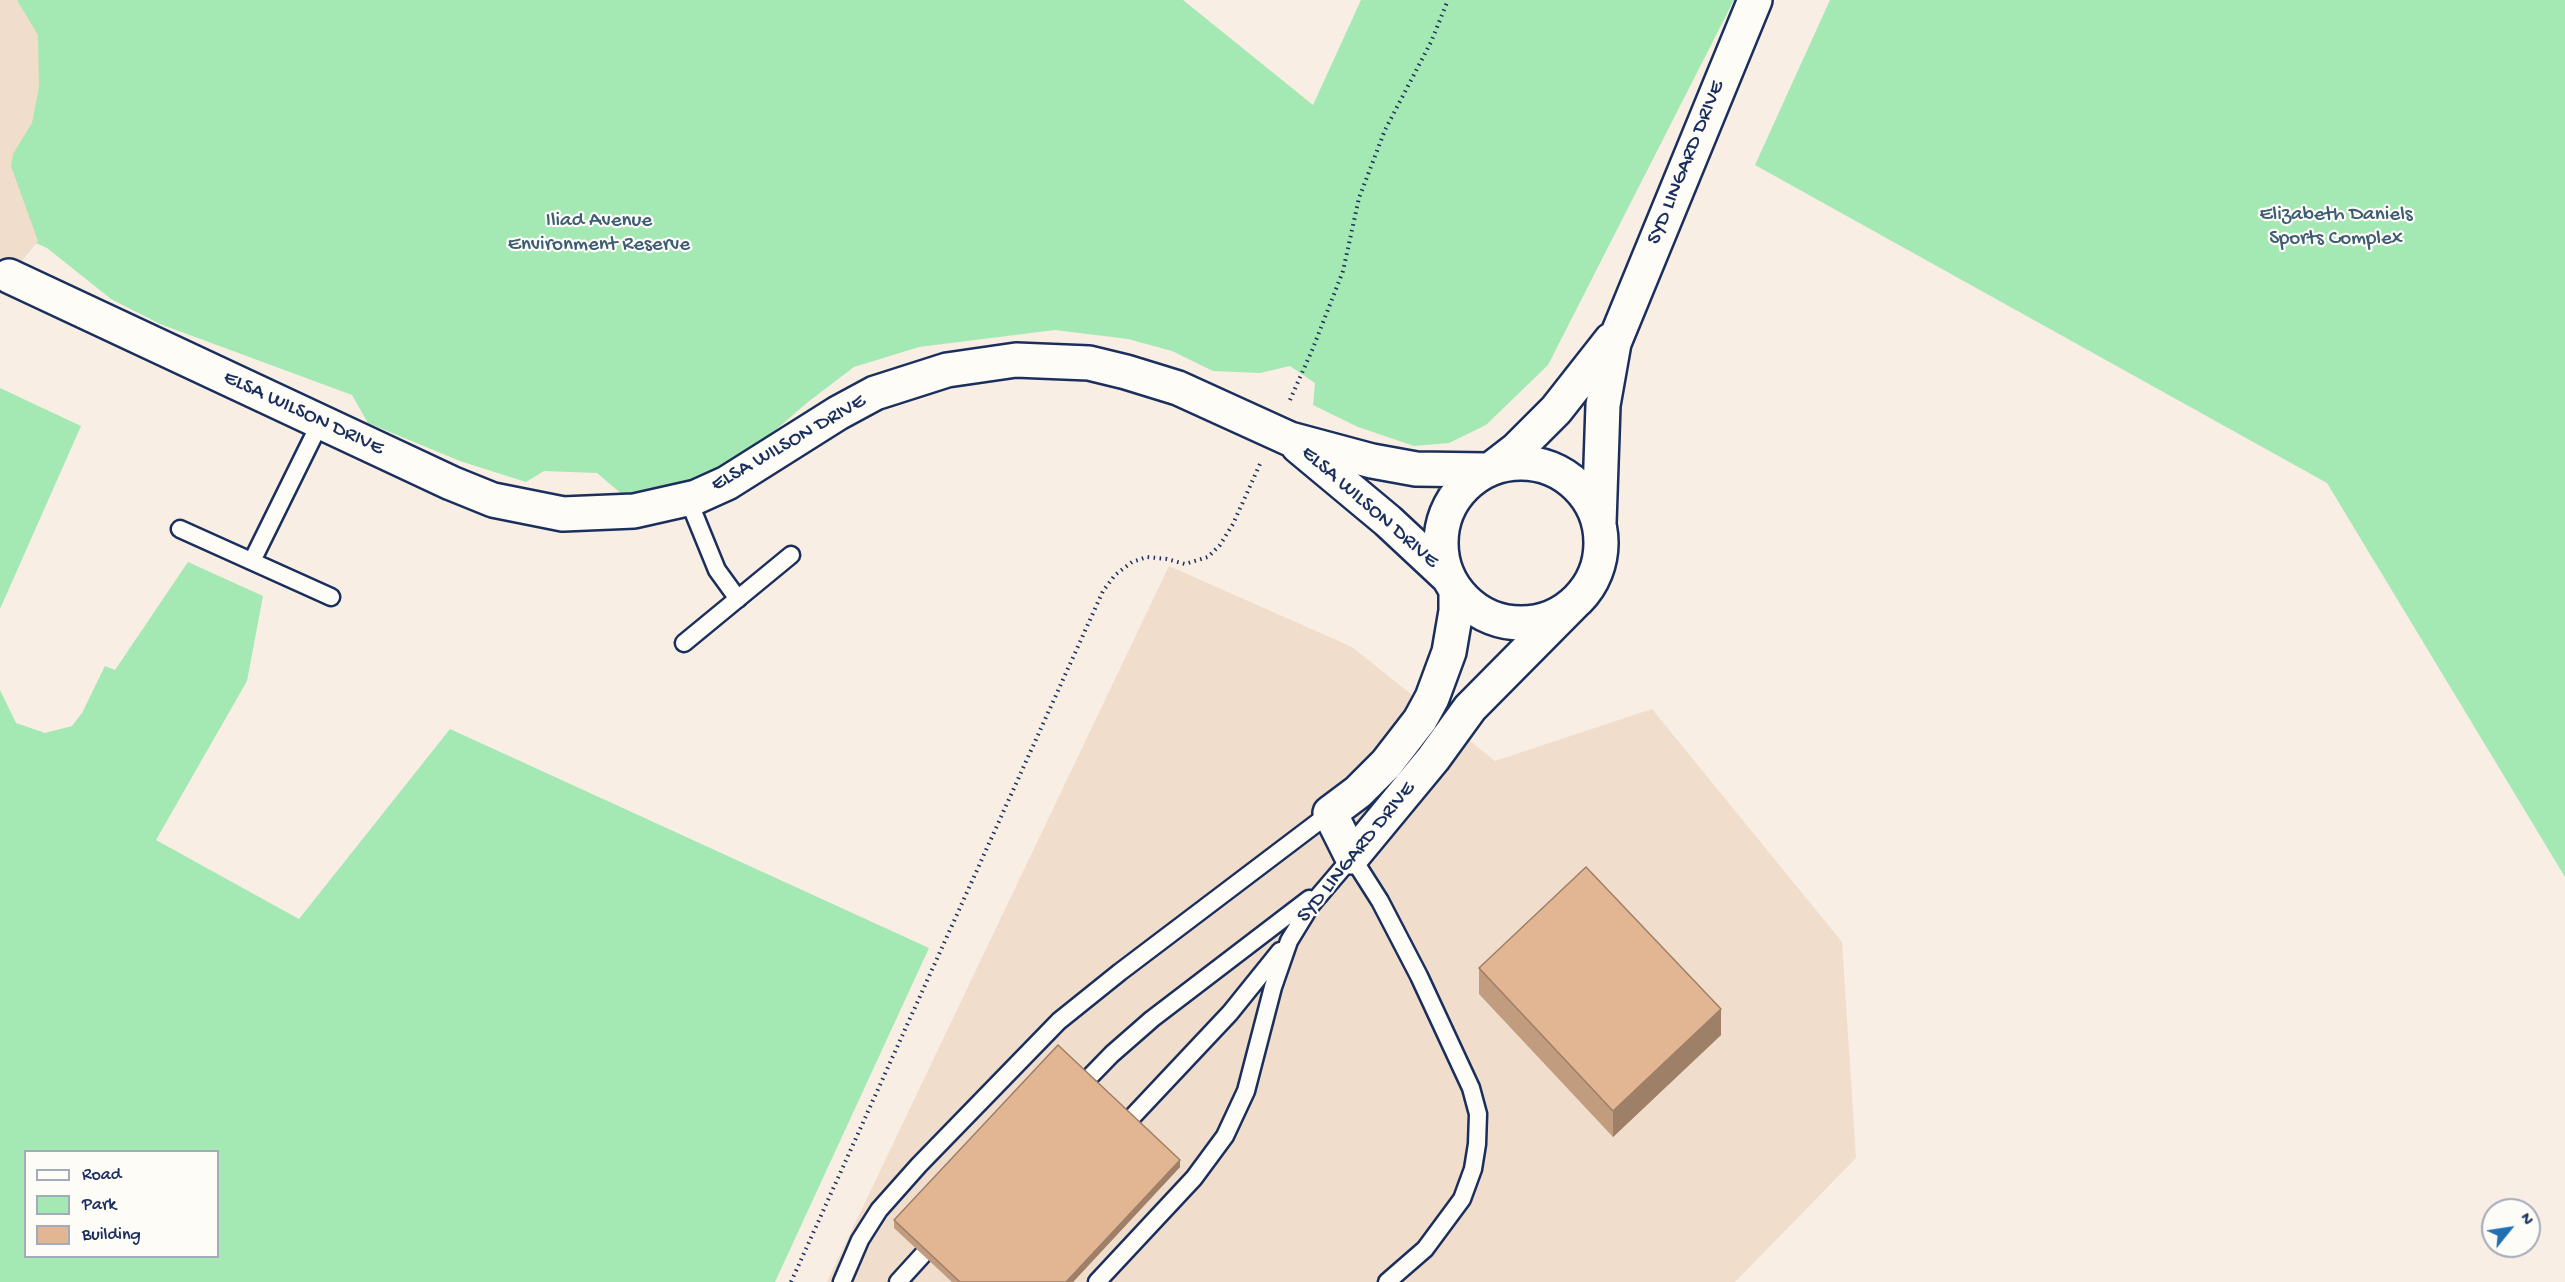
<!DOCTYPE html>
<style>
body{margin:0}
#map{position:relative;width:2565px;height:1282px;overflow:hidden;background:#f8eee3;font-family:"Gochi Hand",sans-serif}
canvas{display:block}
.legend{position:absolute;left:24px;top:1150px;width:195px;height:108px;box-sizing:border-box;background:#fdfcf7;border:2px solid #a3aaba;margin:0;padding:8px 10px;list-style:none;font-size:18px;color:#1b2f5e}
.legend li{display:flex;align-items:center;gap:12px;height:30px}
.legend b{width:30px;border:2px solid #a3aaba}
.north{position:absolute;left:2481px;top:1198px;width:60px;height:60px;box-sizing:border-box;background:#fdfcf7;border:2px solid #a3aaba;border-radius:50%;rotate:60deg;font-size:16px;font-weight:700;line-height:24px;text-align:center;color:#1b2f5e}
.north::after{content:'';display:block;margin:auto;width:21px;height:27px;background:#1f6fb2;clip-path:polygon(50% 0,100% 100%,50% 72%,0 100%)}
</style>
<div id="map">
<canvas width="2565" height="1282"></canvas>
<ul class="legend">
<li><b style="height:8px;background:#fdfcf7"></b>Road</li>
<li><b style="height:16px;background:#a4e8b3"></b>Park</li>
<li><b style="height:16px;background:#e2b593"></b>Building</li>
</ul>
<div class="north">N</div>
</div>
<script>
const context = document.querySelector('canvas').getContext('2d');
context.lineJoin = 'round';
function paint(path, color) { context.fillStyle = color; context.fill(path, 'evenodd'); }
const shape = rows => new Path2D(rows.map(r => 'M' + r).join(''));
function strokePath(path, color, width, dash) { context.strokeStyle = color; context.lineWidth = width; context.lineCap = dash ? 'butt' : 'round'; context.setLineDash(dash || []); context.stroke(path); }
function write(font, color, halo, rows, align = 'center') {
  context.font = font + ' "Gochi Hand",sans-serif'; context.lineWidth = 4.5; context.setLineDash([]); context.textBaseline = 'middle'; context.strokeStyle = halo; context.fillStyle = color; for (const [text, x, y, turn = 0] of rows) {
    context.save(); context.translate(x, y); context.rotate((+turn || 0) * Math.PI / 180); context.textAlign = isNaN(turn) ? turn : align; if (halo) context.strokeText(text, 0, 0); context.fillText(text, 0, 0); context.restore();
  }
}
const built = shape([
 [0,0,239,0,0,287],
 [1169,566,1352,647,1495,761,1652,709,1842,942,1856,1158,1735,1282,827,1282]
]);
const green = shape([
 [17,0,1183,0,1313,105,1361,0,1734,0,1548,365,1486,425,1449,443,1414,446,1358,427,1313,405,1315,383,1290,366,1260,373,1213,371,1172,351,1128,339,1055,330,919,347,854,367,808,402,744,457,693,484,623,495,597,473,544,471,526,482,460,461,368,423,352,395,160,324,111,299,47,248,36,243,38,241,11,166,13,154,32,123,39,87,38,35],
 [1830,0,2565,0,2565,877,2327,483,1755,165],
 [0,388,81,426,0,609],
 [188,562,263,596,247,681,156,840,299,919,450,729,929,948,775,1282,0,1282,0,690,16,723,45,733,72,726,82,713,105,666,115,670],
 [26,1152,218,1152,218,1256,26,1256]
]);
const path = shape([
 [1290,400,1313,348,1343,271,1359,198,1385,130,1431,42,1448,0],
 [791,1282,1103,591,1115,575,1132,562,1147,557,1167,559,1185,564,1208,557,1220,545,1233,524,1260,464]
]);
const service = shape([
 [688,499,717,570,738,599],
 [180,529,331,597],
 [252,561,321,421],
 [684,643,791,555],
 [1075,1092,1112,1054,1152,1019,1309,899],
 [1119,1131,1230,1013,1280,951],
 [842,1282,860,1240,879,1210,919,1165,1059,1021,1120,972,1330,813],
 [898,1282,938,1238],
 [1097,1282,1194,1178,1225,1136,1246,1091,1273,987,1289,941,1311,905,1352,857,1380,901,1419,976,1471,1088,1478,1114,1477,1144,1473,1169,1462,1199,1425,1249,1387,1282]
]);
const minor = shape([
 [9,276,451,483,493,500,563,514,634,511,696,497,727,483,838,413,875,393,947,370,1016,360,1089,363,1126,372,1178,388,1290,439,1372,461,1416,469,1487,470],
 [1298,446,1388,521,1448,577],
 '1441 543a80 80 0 1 1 160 0a80 80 0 1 1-160 0Z',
 [1495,466,1517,449,1556,410,1611,340],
 [1599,523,1603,405,1614,343,1755,0],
 [1456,590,1456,611,1449,652,1432,698,1420,720,1386,764,1358,792,1330,813,1352,857,1433,759,1470,708,1574,603]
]);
const wall = shape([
 [1479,968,1721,1035,1613,1137,1479,994],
 [1180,1167,1073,1282,952,1282,894,1228,894,1220]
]);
const shadedWall = shape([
 [1721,1009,1721,1035,1613,1137,1613,1111],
 [1180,1160,1180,1167,1073,1282,1066,1282]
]);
const building = shape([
 [1586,867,1721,1009,1613,1111,1479,968,1586,867],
 [1058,1045,1180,1160,1066,1282,960,1282,894,1220,1058,1045]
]);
const streetNames = [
 ["SYD LINGARD DRIVE",1687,163,-68],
 ["ELSA WILSON DRIVE",303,414,25],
 ["ELSA WILSON DRIVE",789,444,-30],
 ["ELSA WILSON DRIVE",1369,508,41],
 ["SYD LINGARD DRIVE",1357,853,-51]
];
const parkNames = [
 ["Elizabeth Daniels",2336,216],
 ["Sports Complex",2336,240],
 ["Iliad Avenue",599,222],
 ["Environment Reserve",599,246]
];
paint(built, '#f1ddcb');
paint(green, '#a4e8b3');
strokePath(service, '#1b2f5e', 21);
strokePath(minor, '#1b2f5e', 38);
strokePath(path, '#1b2f5e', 4, [1.5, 4.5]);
strokePath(service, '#fdfcf7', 16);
strokePath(minor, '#fdfcf7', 33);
paint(wall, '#c29c7e');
paint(shadedWall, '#9e7f67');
paint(building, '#e2b593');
strokePath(building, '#9e7f67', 1.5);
write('21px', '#1b2f5e', '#fdfcf7', streetNames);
write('21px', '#3d5d73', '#fdfcf7', parkNames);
</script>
